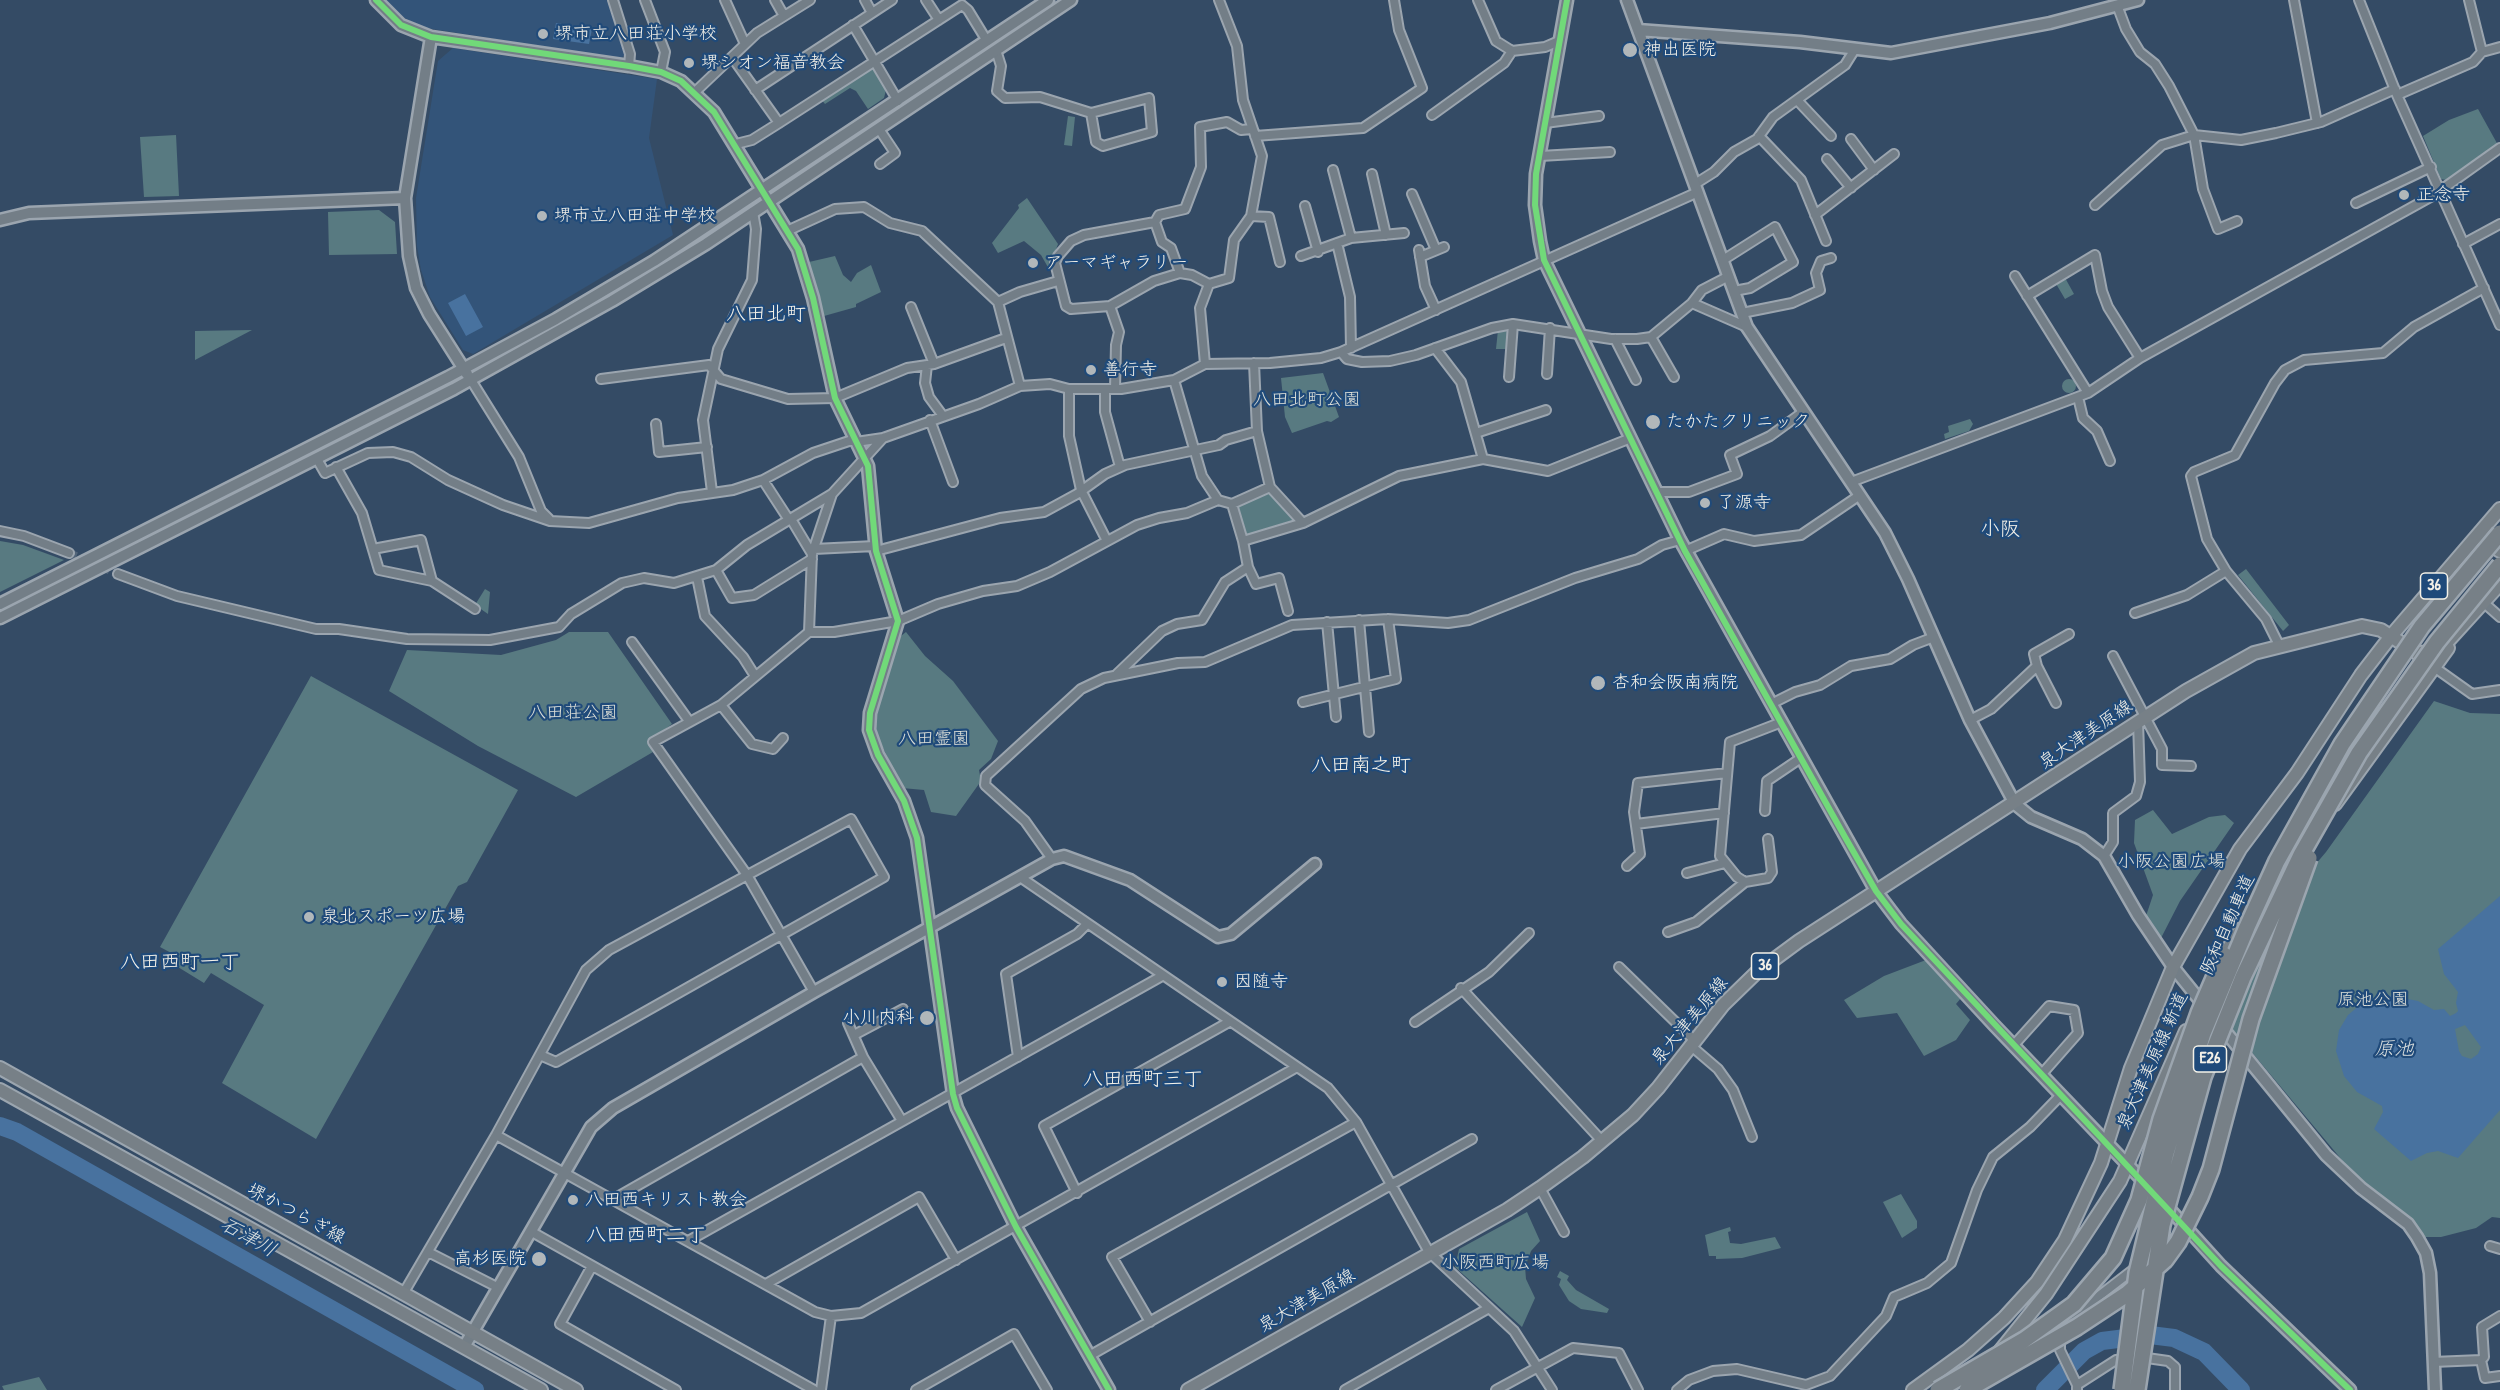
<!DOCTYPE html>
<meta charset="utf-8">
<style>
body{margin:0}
canvas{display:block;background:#344b65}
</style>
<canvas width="2500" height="1390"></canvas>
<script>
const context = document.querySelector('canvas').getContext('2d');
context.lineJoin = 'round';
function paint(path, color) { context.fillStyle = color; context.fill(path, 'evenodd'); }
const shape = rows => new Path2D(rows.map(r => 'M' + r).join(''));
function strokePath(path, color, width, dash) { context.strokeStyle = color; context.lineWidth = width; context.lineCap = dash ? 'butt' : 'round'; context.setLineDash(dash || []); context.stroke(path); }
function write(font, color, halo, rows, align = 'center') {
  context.font = font + ' "Patrick Hand","Klee One",sans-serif'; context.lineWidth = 4.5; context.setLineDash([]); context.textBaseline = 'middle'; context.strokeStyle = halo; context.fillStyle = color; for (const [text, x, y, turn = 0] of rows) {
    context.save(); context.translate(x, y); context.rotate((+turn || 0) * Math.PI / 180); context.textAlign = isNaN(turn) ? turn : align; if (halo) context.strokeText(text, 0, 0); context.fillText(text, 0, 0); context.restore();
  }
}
const built = shape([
 [383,0,608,0,625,54,621,59,420,27,398,14],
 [453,48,657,79,649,138,673,235,473,354,463,350,430,297,421,270,417,246,416,198,438,61]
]);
const green = shape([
 [869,68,873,69,886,90,884,98,868,109,856,91,850,88,825,104,821,99],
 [2478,109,2498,145,2446,180,2441,179,2423,136,2449,120],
 [1068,116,1075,117,1072,146,1064,145],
 [176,135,179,196,144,197,140,137],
 [1027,198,1058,244,1049,269,1041,255,1024,241,998,253,992,243,1019,208,1018,205],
 [379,210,395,222,397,254,329,255,328,212],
 [835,256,843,275,851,282,857,273,871,265,881,292,856,304,856,307,824,316,809,262],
 [2064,276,2074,294,2065,299,2055,282],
 [1504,329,1508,333,1507,349,1496,349,1498,330],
 [252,330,195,360,195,331],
 [1323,373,1339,417,1331,422,1327,421,1292,433,1285,417,1281,378],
 '2062 386a7 7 0 1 1 14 0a7 7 0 1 1-14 0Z',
 [1970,419,1973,424,1969,431,1945,439,1944,434,1949,432,1948,426],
 [1266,492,1271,493,1294,518,1292,524,1249,535,1245,533,1235,508,1238,504],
 [0,541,23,545,64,560,0,592],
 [2246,569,2289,625,2283,631,2238,575],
 [485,589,490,592,488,614,475,605],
 [569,632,608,632,672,724,648,742,653,752,576,797,478,746,389,691,407,650,501,655,556,640],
 [906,632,925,656,953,681,998,741,991,759,979,770,981,781,956,816,931,812,924,790,902,788,878,737,875,725,877,707,897,639],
 [311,676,518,790,467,882,458,886,316,1139,222,1083,264,1005,211,973,204,983,173,964,177,956,160,947],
 [2434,701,2470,713,2500,714,2500,1218,2492,1217,2476,1228,2441,1237,2424,1237,2411,1219,2380,1196,2347,1166,2219,1013,2225,998,2288,897,2326,852],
 [2153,810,2172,834,2209,817,2225,815,2234,823,2180,901,2160,940,2146,916,2153,895,2134,843,2135,820],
 [1926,960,1961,998,1956,1004,1970,1020,1956,1040,1924,1056,1897,1013,1857,1018,1844,1000,1884,976],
 [1901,1194,1917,1221,1917,1228,1902,1238,1883,1202],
 [1527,1212,1540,1241,1531,1251,1525,1267,1526,1279,1535,1298,1522,1327,1455,1267,1459,1249],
 [1730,1227,1731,1231,1728,1232,1730,1243,1741,1244,1775,1237,1781,1248,1742,1258,1716,1259,1716,1256,1709,1256,1705,1235],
 [1560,1271,1569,1276,1567,1280,1576,1290,1609,1309,1607,1313,1581,1309,1569,1301,1559,1285,1561,1279,1557,1277],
 [39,1377,47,1390,4,1390,2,1386]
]);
const water = shape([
 [556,23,592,29,589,44,553,39],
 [465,294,483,327,466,336,448,303],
 [2500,896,2500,1110,2458,1158,2438,1151,2427,1153,2411,1161,2374,1129,2383,1112,2382,1106,2357,1092,2344,1076,2336,1051,2339,1030,2348,1015,2360,1005,2387,995,2418,1001,2434,1010,2444,1009,2450,1016,2456,1013,2458,1011,2456,1003,2458,992,2444,974,2438,949],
 [2465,1025,2481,1047,2478,1054,2471,1059,2462,1056,2459,1051,2455,1029]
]);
const river = shape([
 [0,1126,17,1132,475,1390],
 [2045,1390,2084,1351,2102,1341,2150,1335,2174,1338,2204,1352,2241,1390]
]);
const streetTunnel = shape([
 [69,553,118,574]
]);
const street = shape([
 [613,0,630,54,629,66],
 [645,0,665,52,661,72],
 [725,0,745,44],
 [775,0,784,16],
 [865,0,872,13],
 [926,0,939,20],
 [1219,0,1237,46,1243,100,1262,156,1251,216,1234,240,1229,278,1209,284,1192,275,1180,273,1171,248,1162,242,1155,222,1159,215,1185,209,1201,167,1200,127,1227,122,1241,130,1252,129],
 [1478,0,1496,41,1512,51,1545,47,1559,41],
 [2294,0,2317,123],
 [2359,0,2397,95,2500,325],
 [2469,0,2482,52],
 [2117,5,2126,29,2140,52,2155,64,2169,86,2194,135,2203,189,2218,229,2237,221],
 [853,25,898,101],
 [996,50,1001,66,997,91,1005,98,1040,97,1091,113,1149,98,1152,132,1103,146,1096,142,1091,113],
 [732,57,779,123],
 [755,90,892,0],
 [695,92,757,33,810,0],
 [2397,95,2473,62,2482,52,2500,47],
 [1797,100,1831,136],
 [1432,115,1504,63,1512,51],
 [1545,123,1599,116],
 [879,129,895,153,880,164],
 [1255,136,1363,128,1422,88,1399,30,1394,0],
 [1759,136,1801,180,1826,241],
 [1851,139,1874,170],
 [736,144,752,140,779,123,962,5,968,10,987,41],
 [1540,156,1610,152],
 [1827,159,1851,188],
 [1333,170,1351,238],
 [1372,174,1386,235],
 [1695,184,1714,172,1734,152,1757,139,1773,117,1845,65,1855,49],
 [1412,194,1436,250],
 [2356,203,2431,167],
 [2095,205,2162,145,2194,135,2241,140,2276,133,2321,122,2395,89],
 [1305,206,1318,252],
 [1815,215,1894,154],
 [1251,216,1269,217,1280,262],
 [787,231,835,209,864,207,890,223,922,231,998,302,1020,292,1058,281],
 [1337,243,1350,297,1351,348],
 [2463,244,2500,224],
 [1419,250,1425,286,1436,310],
 [1301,256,1351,238,1404,233],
 [1420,257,1444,247],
 [1723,260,1775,227,1793,262,1750,288,1734,291],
 [2015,276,2088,393],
 [2027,296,2095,255,2102,291,2108,307,2140,358],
 [998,302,1020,386],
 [1692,303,1702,290,1729,276],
 [1110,306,1071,309,1066,306,1055,263,1058,256,1071,241,1084,235,1155,222],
 [911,307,934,364],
 [1742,313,1792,303,1820,290,1816,273,1821,261,1831,258],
 [1651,337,1674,377],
 [1615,339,1636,380],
 [1435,348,1461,382,1483,459],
 [1341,352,1347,359,1362,362,1390,361,1416,355,1492,328,1513,324,1611,339,1637,339,1651,337,1692,303,1747,327],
 [1254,363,1257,431,1270,487],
 [1205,364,1200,308,1209,284],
 [927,365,925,383,929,397,943,416],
 [1547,374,1550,328],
 [1509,377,1513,324],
 [601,379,709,365,721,379,788,399,835,398,907,368,934,364,1006,338],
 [471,380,519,457,541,511,549,519],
 [1174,380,1202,476,1218,500,1232,504,1270,487,1303,523,1399,476,1483,459,1548,471,1631,438],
 [1069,389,1069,436,1081,490,1107,541],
 [1115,389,1116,345,1119,332,1110,306,1154,281,1180,273],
 [1105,390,1105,412,1120,467],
 [2078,397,2083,418,2097,431,2110,461],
 [930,420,953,482],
 [656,424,659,452,707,447],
 [1476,433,1546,410],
 [856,442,883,438,979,404,1020,386,1050,384,1069,389,1121,389,1174,380,1205,364,1270,363,1321,358,1341,352,1698,192],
 [317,459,325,473,368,453,393,452,411,457,448,480,503,505,550,521,589,523,678,498,733,490,763,480,813,453,855,439],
 [336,467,362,513,379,570,432,581,475,609],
 [763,480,789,520],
 [1851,482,2088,393,2140,358,2434,195,2500,148],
 [712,492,703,420,718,349,752,280,756,229,753,212],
 [1656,492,1689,492,1737,474,1730,455,1770,436,1803,412],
 [1232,504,1243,541,1303,523],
 [791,519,812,554,809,632],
 [0,531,24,536,69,553],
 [1243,541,1248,567,1256,584,1279,578,1288,611],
 [373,549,421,540,432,581],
 [814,549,875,546],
 [876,551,1000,518,1044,512,1077,494,1105,474,1125,465,1219,445,1226,440,1257,431],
 [1685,551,1724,534,1754,541,1801,535,1860,495],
 [812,554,832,494],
 [716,570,732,598,754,595,812,559],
 [118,574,177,596,316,629,339,629,407,639,490,640,559,627,571,614,622,583,644,578,674,583,716,570,747,545,832,494,883,438],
 [697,577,705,616,743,657,755,676],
 [2483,602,2500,617],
 [2135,613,2187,595,2226,571],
 [1359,620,1369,732],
 [1327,622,1336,717],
 [632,642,689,721],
 [2279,645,2266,619,2226,571,2207,539,2191,476,2194,472,2235,455,2275,383,2285,370,2304,360,2383,353,2414,327,2484,288],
 [2113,656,2162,749,2162,765,2191,766],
 [2037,666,2056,703],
 [2434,667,2472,694,2500,690],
 [1117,674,1162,631,1177,624,1202,620,1225,582,1248,567],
 [1303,702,1396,679,1388,619],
 [1771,704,1795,692,1820,685,1851,666,1890,659,1913,645,1934,637],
 [721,705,752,744,773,749,783,738],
 [1970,720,1991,709,2037,666,2034,654,2069,634],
 [1765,811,1767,781,1801,758],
 [1636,824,1724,813],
 [1768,839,1772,872,1768,878,1745,882,1737,877,1720,856,1730,742,1782,722],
 [2104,856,2113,842,2113,813,2136,796,2140,782,2138,721],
 [1052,859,1025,821,985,785,986,776,1081,689,1104,678,1178,663,1205,662,1292,625,1388,619,1448,623,1469,620,1575,578,1638,559,1662,545,1680,540],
 [1627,866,1640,854,1634,812,1638,783,1727,773],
 [1687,873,1725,863],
 [1020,877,1328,1088,1356,1122,1429,1252,1514,1331,1552,1390],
 [1668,932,1696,922,1745,882],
 [1619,967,1694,1040],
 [1461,988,1602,1141],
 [814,992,747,875,653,742,721,705,809,632,834,632,898,621,938,604,983,591,1017,586,1050,572,1137,525,1159,518,1187,513,1218,500],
 [1415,1022,1489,972,1529,933],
 [848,1023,863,1057],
 [854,1035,903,1009],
 [1690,1045,1718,1069,1733,1090,1752,1137],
 [2013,1046,2049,1006,2074,1010,2078,1033,2041,1075],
 [1018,1057,1006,974,1077,934,1087,924],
 [496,1135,815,1312,831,1316,861,1313,1297,1067],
 [1540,1188,1564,1232],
 [1077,1193,1044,1126,1229,1022],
 [612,1200,863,1057,902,1121],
 [532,1232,814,1390],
 [690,1240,1162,976],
 [2490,1246,2500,1249],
 [428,1252,497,1287],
 [592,1266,560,1324,676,1390],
 [766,1284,919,1197,956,1260],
 [403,1294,496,1135,586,970,609,950,851,819,884,877,556,1062,540,1055],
 [1150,1322,1112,1257,1356,1122],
 [1089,1356,1472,1139],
 [2140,1357,2168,1361,2175,1367,2175,1390],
 [2481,1360,2485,1378,2500,1376],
 [2433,1362,2481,1360,2484,1357,2482,1327,2500,1316],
 [2077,1385,2116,1360,2128,1359],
 [821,1390,831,1316],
 [916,1390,1014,1334,1047,1390],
 [1345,1390,1489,1308],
 [1496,1390,1573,1348,1619,1353,1638,1390],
 [1677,1390,1689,1380,1713,1371,1737,1369,1806,1385,1830,1376,1886,1316,1894,1297,1927,1283,1951,1263,1977,1190,1993,1157,2030,1127,2060,1096],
 [2077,1390,2077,1385,2060,1350,2060,1326,2138,1266]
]);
const secondary = shape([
 [376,0,401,25,431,37,629,66,661,72,681,81,714,112,798,249,813,298,835,398,868,466,876,551,898,621,870,713,869,730,878,755,904,801,917,838,953,1094,957,1108,1016,1227,1109,1390],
 [1567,0,1536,174,1535,205,1540,241,1544,260,1680,540,1876,891,1901,924,1994,1025,2147,1185],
 [1627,0,1747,327,1885,533,1908,579,1970,720,2015,804,2031,817,2082,839,2104,856,2138,915,2173,967,2206,1008],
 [1638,30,1800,42,1891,53,2050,23,2138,0],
 [431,37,405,198,409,256,416,288,429,314,467,374],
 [0,220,29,213,405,198],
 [0,604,448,377,556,319,654,261,1048,0],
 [0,618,454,389,612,301,706,244,1071,0],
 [2220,1025,2326,1155,2361,1188,2408,1224,2417,1237,2426,1253,2430,1273,2435,1390],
 [2164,1203,2221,1266,2350,1390],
 [464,1347,591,1127,613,1108,814,992,1052,859,1064,856,1130,880,1218,937,1231,934,1315,864]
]);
const primary = shape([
 [2483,539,2500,551],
 [2335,804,2448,648],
 [2275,879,2303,843],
 [2220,961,2242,928],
 [0,1068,576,1390],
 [0,1090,541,1390],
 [2000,1351,2046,1294,2120,1181,2186,1031],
 [1188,1390,1507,1210,1540,1188,1583,1157,1633,1115,1658,1088,1723,1005,1757,972,1799,941,2186,691,2254,653,2362,626,2381,630,2417,653,2438,652,2500,584],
 [1913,1390,1968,1350,2004,1318,2037,1282,2065,1240,2101,1163,2131,1068,2173,967,2240,849,2297,773,2361,675,2391,636,2500,509]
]);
const highwayBridge = shape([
 [1938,1390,2024,1340,2074,1304,2113,1258,2139,1200,2161,1119,2199,1013,2224,955],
 [1967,1390,2077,1327,2127,1294,2165,1260,2178,1242,2200,1197,2211,1169,2251,1019,2309,858],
 [2122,1390,2137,1273,2166,1153,2203,1033,2247,927,2277,861,2342,744,2422,626,2500,533],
 [2137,1390,2162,1225,2203,1077,2243,977,2301,855,2359,753,2437,642,2500,565]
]);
const cycleway = shape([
 [376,0,401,25,431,37,629,66,661,72,681,81,714,112,798,249,813,298,835,398,868,466,876,551,898,621,870,713,869,730,878,755,904,801,917,838,953,1094,957,1108,1016,1227,1109,1390],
 [1567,0,1536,174,1535,205,1544,260,1685,551,1845,837,1876,891,1901,924,2221,1266,2350,1390]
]);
const markers = [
 [543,34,6,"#b1b7ba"],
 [1630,50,8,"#b1b7ba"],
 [689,63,6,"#b1b7ba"],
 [2404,195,6,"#b1b7ba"],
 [542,216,6,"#b1b7ba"],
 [1033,263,6,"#b1b7ba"],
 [1091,370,6,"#b1b7ba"],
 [1653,422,8,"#b1b7ba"],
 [1705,503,6,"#b1b7ba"],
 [1598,683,8,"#b1b7ba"],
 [309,917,6,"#b1b7ba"],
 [1222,982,6,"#b1b7ba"],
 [927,1018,8,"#b1b7ba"],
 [573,1200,6,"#b1b7ba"],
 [539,1259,8,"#b1b7ba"]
];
const shields = [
 [2434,586,27],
 [1765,966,27],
 [2210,1059,33]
];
const shieldNames = [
 ["36",2434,586],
 ["36",1765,966],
 ["E26",2210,1059]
];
const poiNames = [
 ["堺市立八田荘小学校",555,34],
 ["神出医院",1644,50],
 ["堺シオン福音教会",701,63],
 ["正念寺",2416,195],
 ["堺市立八田荘中学校",554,216],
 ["アーマギャラリー",1045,263],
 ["善行寺",1103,370],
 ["たかたクリニック",1666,422],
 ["了源寺",1717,503],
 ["杏和会阪南病院",1612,683],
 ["泉北スポーツ広場",321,917],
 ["因随寺",1234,982],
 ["小川内科",914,1018,"right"],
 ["八田西キリスト教会",585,1200],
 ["高杉医院",526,1259,"right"]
];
const parkNames = [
 ["八田北町公園",1307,400],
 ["八田荘公園",573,713],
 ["八田霊園",934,739],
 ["小阪公園広場",2171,862],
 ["原池公園",2373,1000],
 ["小阪西町広場",1495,1263]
];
const streetNames = [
 ["泉大津美原線",2086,735,-34],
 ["阪和自動車道",2228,925,-66],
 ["泉大津美原線",1690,1021,-50],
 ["泉大津美原線 新道",2153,1061,-66],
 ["堺かつらぎ線",296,1214,28],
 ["泉大津美原線",1307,1301,-30]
];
const neighbourhoodNames = [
 ["八田北町",766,315],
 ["小阪",2000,530],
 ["八田南之町",1361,766],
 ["八田西町一丁",180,963],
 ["八田西町三丁",1143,1080],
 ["八田西町二丁",646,1236]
];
const waterNames = [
 ["原池",2394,1050],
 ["石津川",248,1238,29]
];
paint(built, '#335479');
paint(green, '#587a81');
paint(water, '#48729f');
strokePath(river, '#48729f', 18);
strokePath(streetTunnel, '#516479', 8, [8, 4]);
strokePath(street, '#9ba5af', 12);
strokePath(secondary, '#9ba5af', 15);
strokePath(primary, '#9ba5af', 16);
strokePath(street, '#737e87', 8);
strokePath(secondary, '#737e87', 10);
strokePath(primary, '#778087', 12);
strokePath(highwayBridge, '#9ba5af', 20, []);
strokePath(highwayBridge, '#778087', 15);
strokePath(cycleway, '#71d979', 6);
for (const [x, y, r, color] of markers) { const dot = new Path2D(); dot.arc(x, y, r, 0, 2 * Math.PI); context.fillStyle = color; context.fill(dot); strokePath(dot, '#1f4a7a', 2); }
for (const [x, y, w] of shields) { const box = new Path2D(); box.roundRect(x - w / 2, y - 13, w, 26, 4.5); context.fillStyle = '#1f4a7a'; context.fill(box); strokePath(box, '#f4f1e8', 1.5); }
write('bold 16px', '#f4f1e8', null, shieldNames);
write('18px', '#f4f1e8', '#1f4a7a', poiNames, 'left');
write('18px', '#dee0d9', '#1f4a7a', parkNames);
write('18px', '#f4f1e8', '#1f4a7a', streetNames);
write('20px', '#f4f1e8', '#1f4a7a', neighbourhoodNames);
write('italic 20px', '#dadfde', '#1f4a7a', waterNames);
</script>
